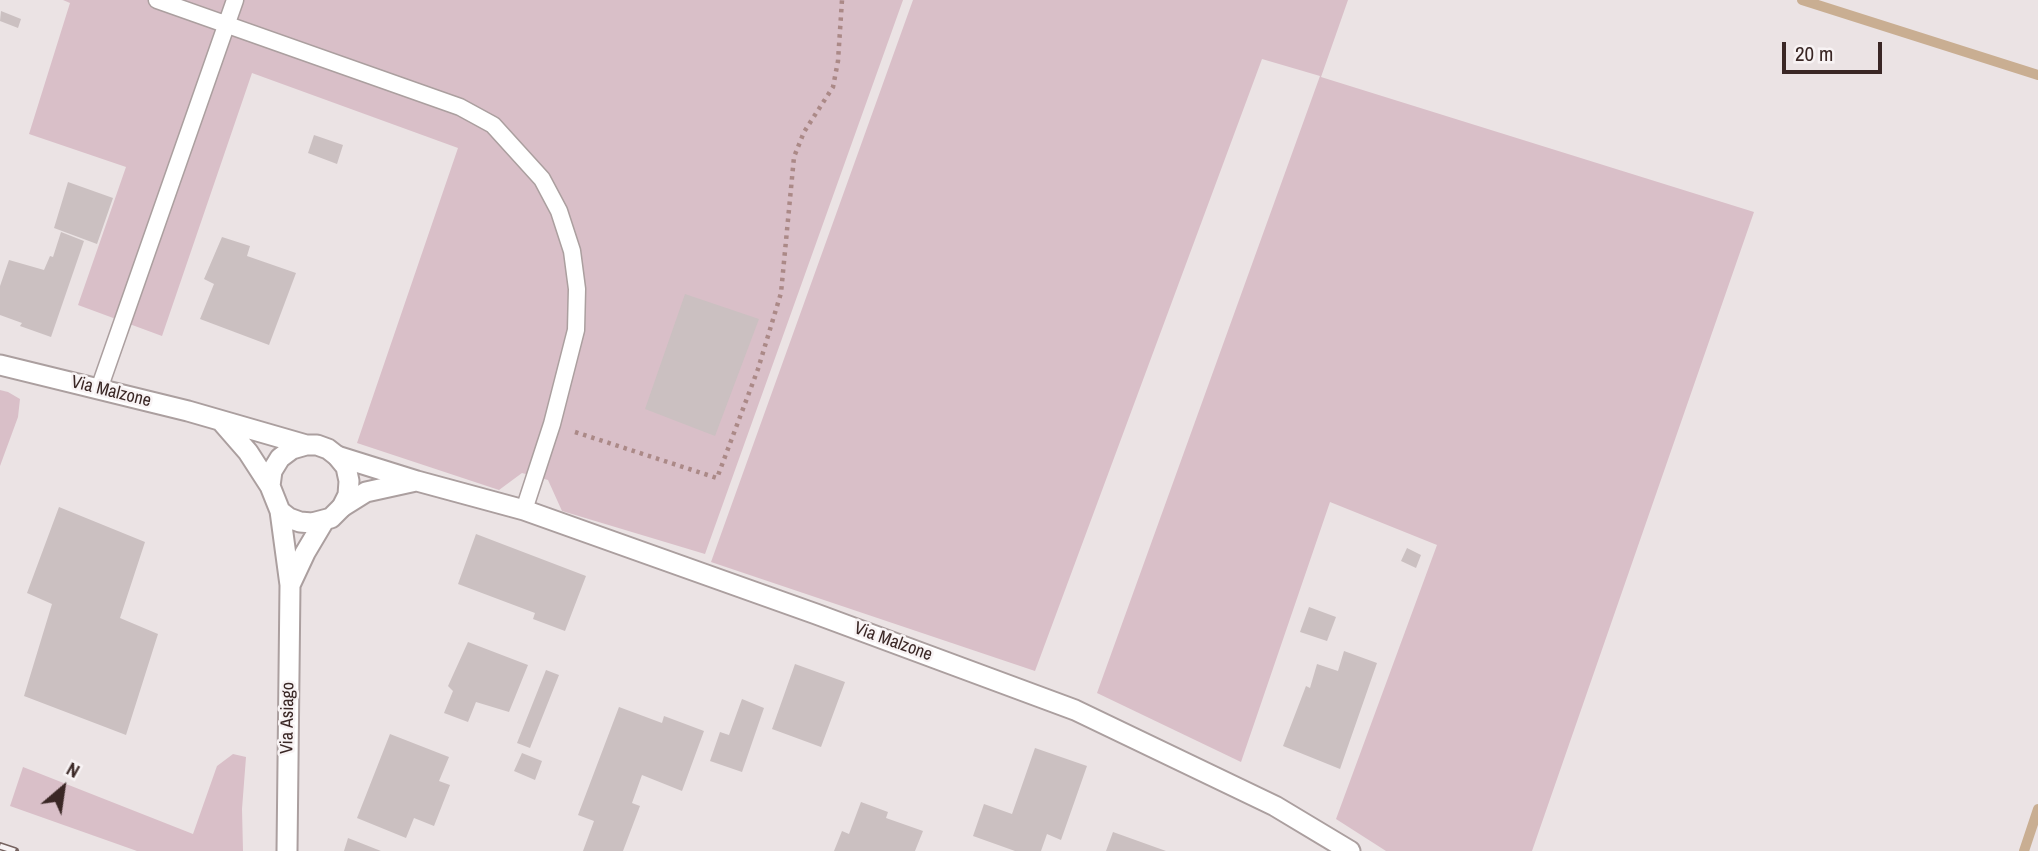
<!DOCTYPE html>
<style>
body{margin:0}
#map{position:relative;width:2038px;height:851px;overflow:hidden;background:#ebe3e4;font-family:"Archivo Narrow",sans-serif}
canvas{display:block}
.north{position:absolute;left:28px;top:753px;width:70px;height:70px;-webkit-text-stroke:5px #f8f3f4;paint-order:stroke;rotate:29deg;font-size:19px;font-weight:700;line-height:28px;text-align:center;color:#3a2725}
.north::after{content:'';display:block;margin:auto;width:24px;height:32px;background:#3a2725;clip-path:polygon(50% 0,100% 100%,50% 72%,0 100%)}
.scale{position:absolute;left:1782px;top:42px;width:100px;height:32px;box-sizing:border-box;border:4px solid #3a2725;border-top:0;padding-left:9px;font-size:21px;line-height:24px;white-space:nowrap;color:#3a2725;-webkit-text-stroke:5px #f8f3f4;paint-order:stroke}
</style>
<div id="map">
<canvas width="2038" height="851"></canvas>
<div class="north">N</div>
<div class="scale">20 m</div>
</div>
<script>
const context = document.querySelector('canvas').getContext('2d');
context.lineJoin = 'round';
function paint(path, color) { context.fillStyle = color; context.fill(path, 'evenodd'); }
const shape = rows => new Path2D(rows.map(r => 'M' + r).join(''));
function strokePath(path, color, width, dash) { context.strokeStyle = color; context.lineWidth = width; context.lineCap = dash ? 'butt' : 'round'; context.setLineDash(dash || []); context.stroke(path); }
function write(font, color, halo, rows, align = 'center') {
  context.font = font + ' "Archivo Narrow",sans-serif'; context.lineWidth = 5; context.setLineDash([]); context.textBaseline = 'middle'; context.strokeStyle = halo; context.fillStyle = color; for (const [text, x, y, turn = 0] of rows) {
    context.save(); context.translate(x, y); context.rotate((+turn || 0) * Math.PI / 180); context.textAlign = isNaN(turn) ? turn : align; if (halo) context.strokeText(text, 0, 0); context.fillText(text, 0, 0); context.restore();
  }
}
const green = shape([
 [63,0,903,0,705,554,562,511,548,480,522,473,499,490,357,443,458,148,252,73,162,336,78,305,126,167,29,134,70,3],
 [913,0,1348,0,1321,77,1754,212,1532,851,1386,851,1336,819,1437,545,1330,502,1241,762,1097,693,1320,76,1262,59,1035,671,711,562],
 [0,390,8,392,20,399,18,417,0,466],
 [233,754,246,757,242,809,243,851,137,851,10,806,23,767,193,834,217,766]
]);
const stream = shape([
 [1802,0,2038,75],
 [2024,851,2038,809]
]);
const building = shape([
 [1,11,21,19,18,28,0,21],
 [314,135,343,145,337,164,308,153],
 [68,182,113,198,97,244,54,228],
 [61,232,84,241,51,337,20,326,22,323,0,315,0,286,9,260,44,270,50,256,53,257],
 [222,237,250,246,247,256,296,273,269,345,200,319,214,284,204,279],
 [685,294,759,319,715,436,645,409],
 [59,507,145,542,120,618,158,634,126,735,24,696,52,604,27,593],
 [476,534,586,576,565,631,533,619,535,613,458,584],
 [1407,548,1421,555,1416,568,1401,561],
 [1309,607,1336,617,1327,641,1300,632],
 [468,642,528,665,509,712,476,702,468,722,444,713,453,691,448,686],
 [1344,651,1377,663,1340,769,1283,746,1306,686,1310,688,1317,664,1338,671],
 [795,664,845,682,821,747,772,729],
 [546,670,559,675,530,748,517,743],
 [742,699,764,708,742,772,710,761,720,732,729,735],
 [619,707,662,723,664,716,704,731,682,791,642,775,632,803,640,806,623,851,583,851,594,821,578,815],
 [390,734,449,757,439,781,450,785,434,826,414,818,406,838,357,818],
 [1035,748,1087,766,1061,840,1047,834,1041,851,1015,851,973,836,984,804,1012,814],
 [522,753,542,761,535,780,514,771],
 [861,802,888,812,886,818,923,831,915,851,834,851,842,831,849,834],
 [1113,832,1166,851,1106,851],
 [348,838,381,851,344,851]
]);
const path = shape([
 [575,432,717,478,758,369,781,293,794,157,804,132,833,87,838,61,842,0]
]);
const service = shape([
 [157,0,460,107,493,125,542,179,559,211,572,251,577,289,576,330,552,424,524,510],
 [99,389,235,0]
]);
const minor = shape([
 [337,456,417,481,524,510,816,614,1075,710,1275,806,1350,851],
 [342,507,366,492,416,481]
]);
const tertiary = shape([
 [0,365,188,411,306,445],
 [221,421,248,452,270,486,280,511,289,518,300,522,312,523,331,518,342,507,348,495,349,481,346,467,337,456,328,449,317,445,306,445,292,449,280,458,272,471,270,486],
 [280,511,290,585,287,851],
 [290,585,305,553,324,521]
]);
const rail = shape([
 [0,846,15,851]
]);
const streetNames = [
 ["Via Malzone",111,392,14],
 ["Via Malzone",893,642,20],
 ["Via Asiago",288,718,-89]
];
paint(green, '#d9bfc8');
strokePath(stream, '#c9ae92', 10);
paint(building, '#cbc0c1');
strokePath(service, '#ab9f9f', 19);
strokePath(minor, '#ab9f9f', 23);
strokePath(tertiary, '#ab9f9f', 23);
strokePath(path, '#ab8987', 4.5, [3.5, 5]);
strokePath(service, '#fff', 16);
strokePath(minor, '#fff', 19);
strokePath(tertiary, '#fff', 19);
strokePath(rail, '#75625f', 8);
strokePath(rail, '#f8f3f4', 5, [16]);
write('18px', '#3a2725', '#f8f3f4', streetNames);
</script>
